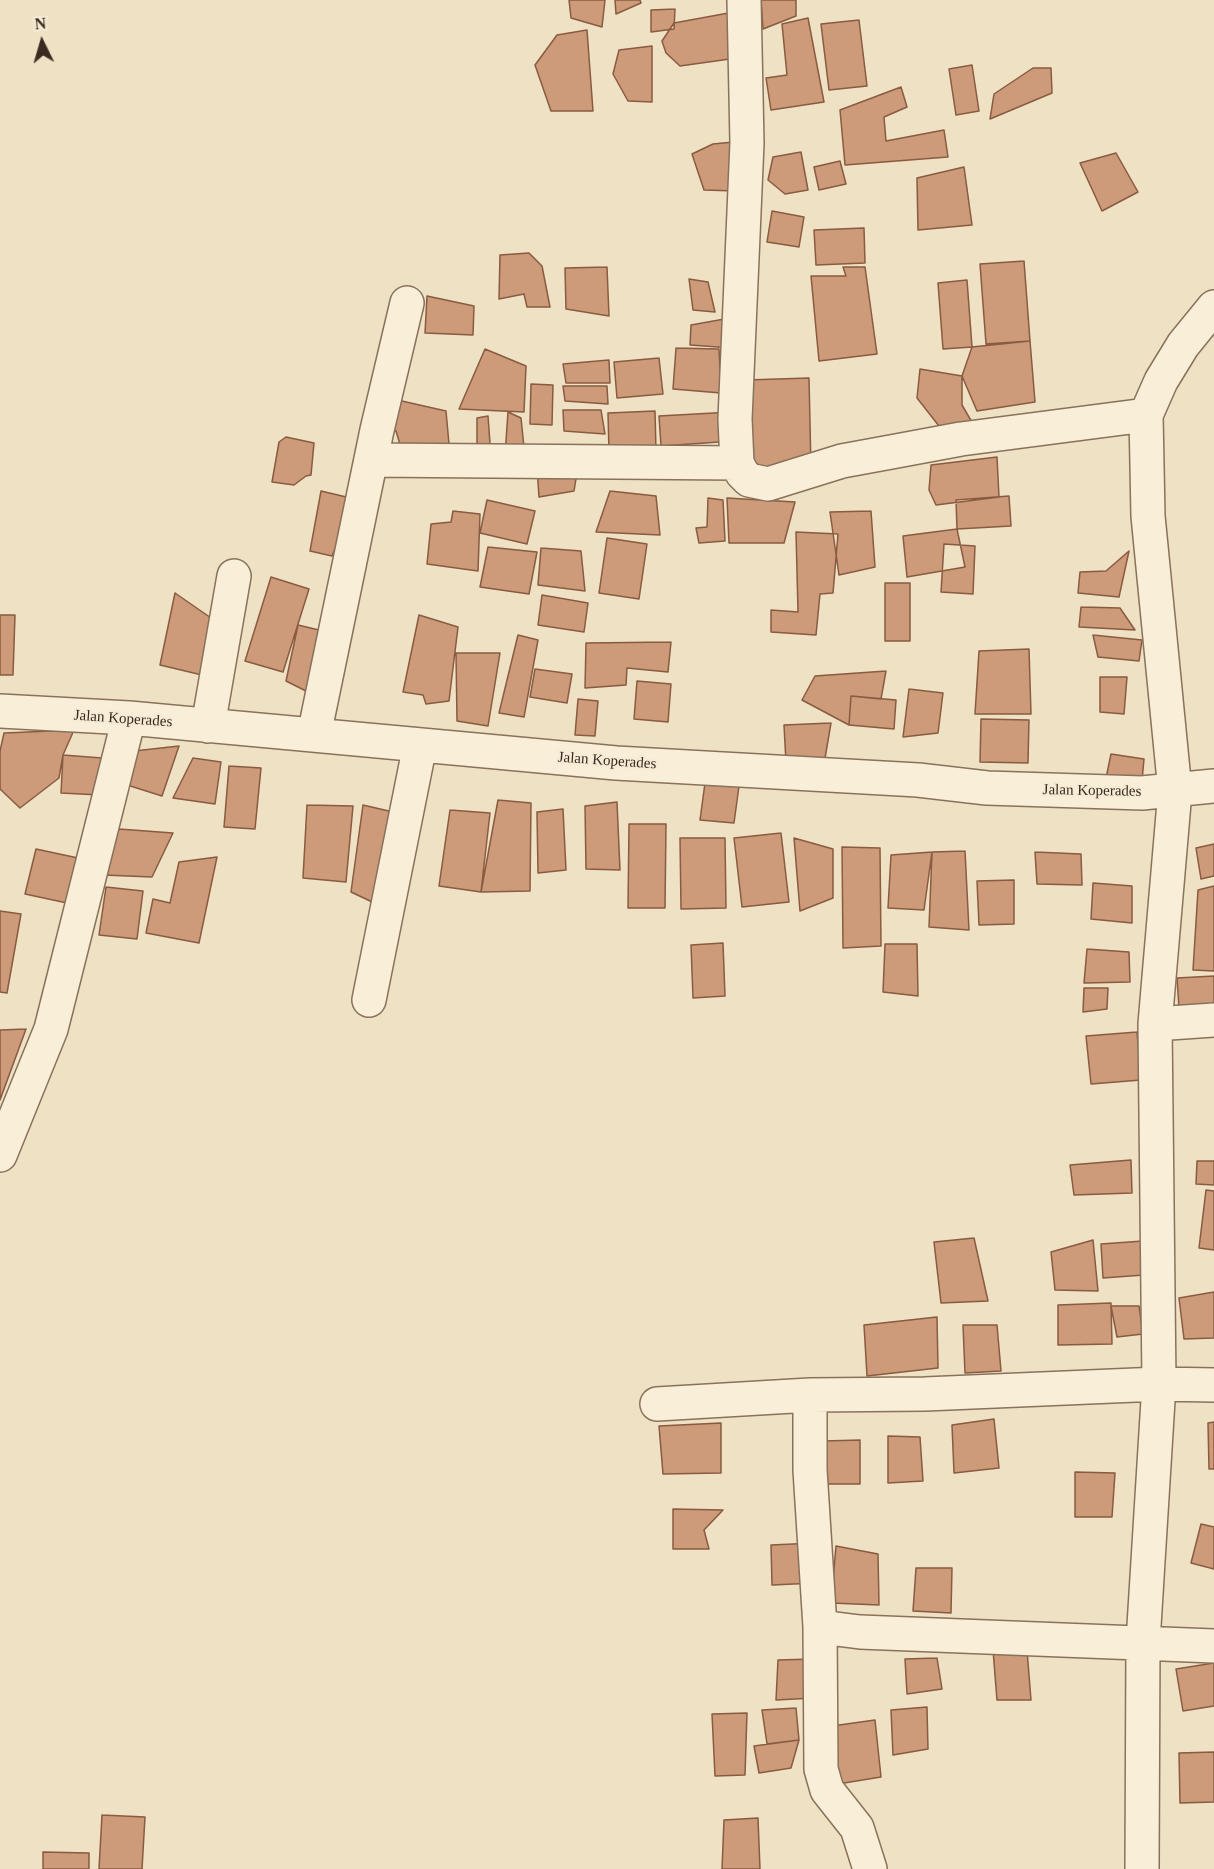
<!DOCTYPE html>
<style>
body{margin:0}
#map{position:relative;width:1214px;height:1869px;overflow:hidden;background:#eee1c4;font-family:"Times New Roman",serif}
canvas{display:block}
.north{position:absolute;left:12px;top:12px;width:60px;height:60px;-webkit-text-stroke:4px #f6ebd4;paint-order:stroke;rotate:355deg;font-size:16px;font-weight:700;line-height:24px;text-align:center;color:#392b1f}
.north::after{content:'';display:block;margin:auto;width:21px;height:27px;background:#392b1f;clip-path:polygon(50% 0,100% 100%,50% 72%,0 100%)}
</style>
<div id="map">
<canvas width="1214" height="1869"></canvas>
<div class="north">N</div>
</div>
<script>
const context = document.querySelector('canvas').getContext('2d');
context.lineJoin = 'round';
function paint(path, color) { context.fillStyle = color; context.fill(path, 'evenodd'); }
const shape = rows => new Path2D(rows.map(r => 'M' + r).join(''));
function strokePath(path, color, width, dash) { context.strokeStyle = color; context.lineWidth = width; context.lineCap = dash ? 'butt' : 'round'; context.setLineDash(dash || []); context.stroke(path); }
function write(font, color, halo, rows, align = 'center') {
  context.font = font + ' "Times New Roman",serif'; context.lineWidth = 4.5; context.setLineDash([]); context.textBaseline = 'middle'; context.strokeStyle = halo; context.fillStyle = color; for (const [text, x, y, turn = 0] of rows) {
    context.save(); context.translate(x, y); context.rotate((+turn || 0) * Math.PI / 180); context.textAlign = isNaN(turn) ? turn : align; if (halo) context.strokeText(text, 0, 0); context.fillText(text, 0, 0); context.restore();
  }
}
const building = shape([
 [569,0,605,0,602,27,571,18,569,0],
 [615,0,640,0,641,3,616,14,615,0],
 [761,0,796,0,796,16,763,29,761,0],
 [675,9,674,29,651,32,651,10,675,9],
 [734,12,737,58,680,66,666,53,662,41,674,23,734,12],
 [808,18,824,102,771,110,766,78,787,75,782,24,808,18],
 [859,20,867,86,829,90,821,24,859,20],
 [587,30,593,111,551,111,535,65,557,35,587,30],
 [652,46,652,102,628,101,613,74,619,50,652,46],
 [972,65,979,111,956,115,949,69,972,65],
 [1033,68,1051,68,1052,93,990,119,994,94,1033,68],
 [901,87,907,107,884,117,886,141,944,130,948,157,845,165,840,110,901,87],
 [744,141,736,191,704,190,692,154,713,144,744,141],
 [801,152,808,190,785,194,768,180,773,157,801,152],
 [1116,153,1138,192,1102,211,1080,163,1116,153],
 [840,161,846,184,819,190,814,167,840,161],
 [964,167,972,225,918,230,917,178,964,167],
 [772,211,804,217,799,247,767,242,772,211],
 [864,228,865,263,816,265,814,230,864,228],
 [529,253,542,266,550,307,527,307,524,294,499,299,500,255,529,253],
 [1024,261,1030,341,986,344,980,264,1024,261],
 [607,267,609,316,566,309,565,268,607,267],
 [843,267,865,267,877,354,819,361,811,276,846,276,843,267],
 [689,279,708,282,715,312,693,310,689,279],
 [967,280,972,347,943,349,938,283,967,280],
 [427,296,474,306,473,335,425,333,427,296],
 [730,318,732,348,690,345,691,325,730,318],
 [1030,341,1035,402,977,411,962,376,972,347,1030,341],
 [676,348,719,349,721,393,673,389,676,348],
 [485,349,526,366,524,412,459,409,485,349],
 [659,358,663,394,617,398,614,362,659,358],
 [609,360,610,383,566,383,563,364,609,360],
 [920,369,962,376,962,405,973,424,939,426,917,398,920,369],
 [809,378,811,469,749,468,746,380,809,378],
 [531,384,553,385,552,425,530,424,531,384],
 [563,386,607,386,608,404,565,401,563,386],
 [393,399,446,411,449,444,402,451,396,431,378,431,393,399],
 [563,410,601,410,605,434,564,431,563,410],
 [655,411,656,451,609,453,608,413,655,411],
 [508,412,521,418,525,457,505,455,508,412],
 [732,412,734,441,661,446,659,416,732,412],
 [488,416,491,457,477,452,477,418,488,416],
 [286,437,314,443,311,475,306,476,294,485,272,482,279,442,286,437],
 [997,457,999,497,936,505,929,490,931,465,997,457],
 [579,461,574,491,539,497,537,468,579,461],
 [321,491,359,500,350,549,335,549,332,556,310,551,321,491],
 [610,491,656,496,660,535,596,532,610,491],
 [1009,496,1011,526,957,529,956,500,1009,496],
 [708,498,723,500,725,541,699,543,696,528,707,527,708,498],
 [727,498,795,502,784,543,729,543,727,498],
 [487,500,535,511,527,544,480,533,487,500],
 [453,511,480,514,478,571,427,564,431,524,451,522,453,511],
 [871,511,875,567,839,575,830,512,871,511],
 [957,529,965,567,907,577,903,536,957,529],
 [796,532,838,534,833,593,820,594,816,635,771,632,771,610,798,612,796,532],
 [607,538,647,544,639,599,599,593,607,538],
 [944,544,975,546,973,594,941,592,944,544],
 [488,547,537,552,529,594,480,587,488,547],
 [541,548,581,551,585,591,538,585,541,548],
 [1129,551,1119,597,1078,593,1080,572,1106,571,1129,551],
 [271,577,309,589,283,672,245,661,271,577],
 [885,583,910,583,910,641,885,641,885,583],
 [175,593,214,620,202,675,160,665,175,593],
 [542,595,588,603,584,632,538,625,542,595],
 [1081,607,1120,608,1135,630,1079,627,1081,607],
 [0,615,15,615,13,675,0,675,0,615],
 [419,615,458,627,449,701,426,704,423,695,403,692,419,615],
 [298,625,323,631,308,692,286,681,298,625],
 [518,635,538,640,524,717,499,713,518,635],
 [1093,635,1142,640,1139,661,1098,657,1093,635],
 [671,642,668,672,627,668,626,685,585,688,586,643,671,642],
 [1029,649,1031,714,975,714,979,651,1029,649],
 [456,653,500,653,488,726,457,721,456,653],
 [535,669,572,674,567,703,530,697,535,669],
 [886,671,881,699,851,696,849,725,802,700,815,676,886,671],
 [1100,677,1127,677,1124,714,1100,712,1100,677],
 [637,681,671,684,668,722,634,719,637,681],
 [909,689,943,693,938,733,903,737,909,689],
 [851,696,896,700,894,729,849,725,851,696],
 [578,699,598,701,595,736,575,735,578,699],
 [981,719,1029,720,1028,763,980,762,981,719],
 [831,723,824,764,786,763,784,725,831,723],
 [74,730,63,755,59,778,20,808,0,789,0,751,4,733,74,730],
 [179,746,162,796,124,784,134,751,179,746],
 [1111,754,1144,759,1141,792,1105,783,1111,754],
 [63,755,102,758,100,795,61,793,63,755],
 [193,758,221,762,215,804,173,798,193,758],
 [229,766,261,768,255,829,224,827,229,766],
 [705,783,739,786,734,823,700,820,705,783],
 [498,800,531,803,530,891,481,892,498,800],
 [617,802,620,870,586,869,585,806,617,802],
 [307,805,353,806,346,882,303,878,307,805],
 [363,805,406,815,387,909,351,892,363,805],
 [563,809,566,870,538,873,537,812,563,809],
 [450,810,490,813,481,892,439,886,450,810],
 [629,824,666,824,665,908,628,908,629,824],
 [119,829,173,833,152,877,103,875,119,829],
 [781,833,789,902,742,907,734,838,781,833],
 [680,838,725,838,726,908,681,909,680,838],
 [794,838,833,849,833,898,800,911,794,838],
 [1214,844,1214,876,1201,879,1196,848,1214,844],
 [842,847,880,848,881,946,843,948,842,847],
 [36,849,78,858,67,903,25,894,36,849],
 [965,851,969,930,929,927,932,852,965,851],
 [932,852,924,910,888,908,891,855,932,852],
 [1035,852,1081,854,1082,885,1037,884,1035,852],
 [217,857,199,943,146,933,153,899,170,903,179,862,217,857],
 [1014,880,1014,924,979,925,977,881,1014,880],
 [1093,883,1132,886,1132,923,1091,919,1093,883],
 [1214,886,1214,971,1193,970,1198,890,1214,886],
 [106,887,143,891,137,939,99,935,106,887],
 [0,911,21,914,7,993,0,992,0,911],
 [723,943,725,996,693,998,691,945,723,943],
 [885,944,917,944,918,996,883,992,885,944],
 [1087,949,1129,952,1130,982,1084,983,1087,949],
 [1214,976,1214,1006,1179,1008,1177,978,1214,976],
 [1084,988,1108,988,1107,1009,1083,1012,1084,988],
 [26,1029,0,1100,0,1030,26,1029],
 [1137,1032,1141,1080,1091,1084,1086,1036,1137,1032],
 [1131,1160,1132,1193,1074,1195,1070,1165,1131,1160],
 [1197,1161,1214,1161,1214,1185,1196,1184,1197,1161],
 [1206,1190,1214,1191,1214,1250,1199,1248,1206,1190],
 [974,1238,988,1301,941,1303,934,1242,974,1238],
 [1093,1240,1098,1291,1055,1290,1051,1252,1093,1240],
 [1143,1241,1144,1275,1103,1278,1101,1244,1143,1241],
 [1214,1292,1214,1338,1184,1339,1179,1298,1214,1292],
 [1111,1303,1112,1344,1058,1345,1058,1305,1111,1303],
 [1111,1306,1139,1306,1143,1334,1117,1337,1111,1306],
 [937,1317,938,1368,867,1376,864,1325,937,1317],
 [963,1325,997,1325,1001,1371,965,1373,963,1325],
 [994,1419,999,1468,954,1473,952,1425,994,1419],
 [1214,1422,1214,1469,1209,1469,1208,1423,1214,1422],
 [721,1423,721,1473,663,1474,659,1426,721,1423],
 [888,1436,920,1437,923,1481,888,1483,888,1436],
 [860,1440,860,1484,825,1484,824,1441,860,1440],
 [1075,1472,1115,1473,1112,1517,1075,1517,1075,1472],
 [673,1509,723,1510,704,1530,709,1549,673,1549,673,1509],
 [1201,1524,1214,1527,1214,1569,1191,1563,1201,1524],
 [815,1543,816,1583,772,1585,771,1545,815,1543],
 [836,1546,878,1554,879,1605,831,1603,836,1546],
 [916,1568,952,1568,951,1613,913,1611,916,1568],
 [993,1650,1027,1650,1031,1700,997,1700,993,1650],
 [937,1658,942,1689,907,1694,905,1659,937,1658],
 [813,1659,814,1698,776,1700,778,1660,813,1659],
 [1214,1663,1214,1706,1183,1711,1176,1669,1214,1663],
 [927,1707,928,1749,893,1755,891,1710,927,1707],
 [796,1708,799,1740,767,1744,762,1710,796,1708],
 [747,1713,745,1775,715,1776,712,1714,747,1713],
 [875,1720,881,1777,838,1784,832,1726,875,1720],
 [799,1740,791,1768,759,1773,754,1746,799,1740],
 [1214,1752,1214,1802,1180,1803,1179,1753,1214,1752],
 [102,1815,145,1817,142,1869,99,1869,102,1815],
 [758,1818,760,1869,722,1869,724,1820,758,1818],
 [43,1852,89,1853,89,1869,43,1869,43,1852]
]);
const minor = shape([
 [744,0,747,143,735,419,737,463,742,473,749,480,768,484,842,461,891,452,961,439,1146,415,1148,516,1175,791,1155,1024,1159,1384,1143,1642,1142,1869],
 [1146,415,1161,381,1183,345,1214,307],
 [371,460,737,463],
 [0,711,129,718,616,763,918,780,987,788,1142,793,1214,786],
 [208,726,234,576],
 [314,735,377,430,407,303],
 [369,1000,420,745],
 [1155,1024,1214,1020],
 [0,1155,51,1029,129,718],
 [810,1395,810,1470,820,1627,860,1632,1214,1646],
 [657,1404,810,1395,925,1394,1159,1384,1214,1385],
 [820,1627,821,1769,827,1790,857,1828,870,1869]
]);
const streetNames = [
 ["Jalan Koperades",123,719,4],
 ["Jalan Koperades",607,761,4],
 ["Jalan Koperades",1092,791,1]
];
paint(building, '#cd9a7a');
strokePath(building, '#895b40', 1.5);
strokePath(minor, '#89725b', 36);
strokePath(minor, '#f9eed8', 33);
write('15px', '#392b1f', '#f6ebd4', streetNames);
</script>
